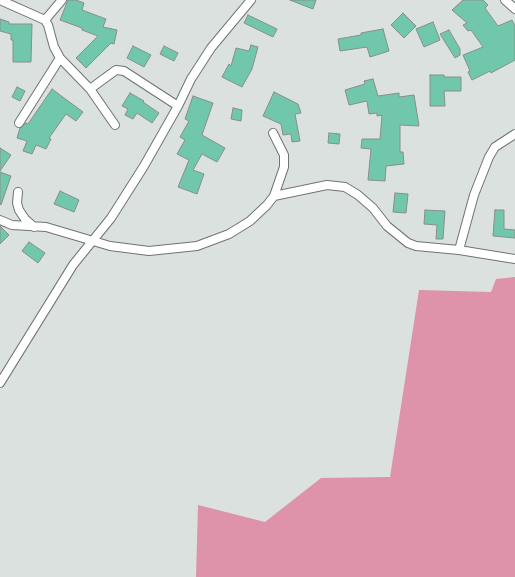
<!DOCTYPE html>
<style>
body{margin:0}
canvas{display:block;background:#dbe1df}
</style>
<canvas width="515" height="577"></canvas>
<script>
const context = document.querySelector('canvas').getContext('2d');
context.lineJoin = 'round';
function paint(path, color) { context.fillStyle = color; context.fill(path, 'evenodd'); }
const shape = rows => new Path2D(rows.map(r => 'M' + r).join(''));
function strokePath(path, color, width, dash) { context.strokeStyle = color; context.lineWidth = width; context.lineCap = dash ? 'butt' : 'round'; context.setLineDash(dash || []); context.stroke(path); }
const forest = shape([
 [515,277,515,577,196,577,198,505,265,522,321,478,390,477,419,290,491,292,496,279]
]);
const building = shape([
 [68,0,76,0,84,3,82,10,106,19,103,27,117,30,114,44,111,43,86,68,76,58,98,36,82,30,82,28,60,20,68,0],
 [290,0,316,0,313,9,290,0],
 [463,0,483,0,488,5,485,8,498,26,512,20,515,26,515,60,491,73,490,71,472,80,468,72,470,71,463,55,483,47,471,30,468,31,463,25,467,23,452,10,463,0],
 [403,13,416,26,404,38,391,25,403,13],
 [248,15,277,29,273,37,244,23,248,15],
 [0,19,9,22,9,24,32,24,31,62,13,62,13,40,11,40,11,34,0,31,0,19],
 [433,22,440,40,424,47,416,29,433,22],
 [383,29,389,51,370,57,367,47,340,51,338,39,361,35,361,33,383,29],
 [449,30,460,49,460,55,455,58,440,34,449,30],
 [251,45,258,47,252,69,242,87,222,77,229,64,231,66,236,48,249,51,251,45],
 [133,46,151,55,144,67,127,58,133,46],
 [164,46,178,53,174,61,160,54,164,46],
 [430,75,444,75,444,77,461,77,461,91,444,91,445,106,430,106,430,75],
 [373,79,378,96,399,93,399,97,414,95,419,126,400,125,400,152,403,152,404,164,386,166,385,181,368,180,371,149,361,148,362,139,380,139,382,115,377,116,377,113,369,114,367,101,349,105,345,90,365,84,364,81,373,79],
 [17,87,25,91,20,101,12,97,17,87],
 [52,89,83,112,76,121,66,114,49,138,51,139,46,149,36,145,32,154,23,151,27,141,17,138,20,128,26,123,28,124,52,89],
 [274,92,298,104,301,113,295,114,300,141,292,142,291,134,283,135,281,124,263,116,274,92],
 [130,93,144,101,143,102,159,113,152,123,137,113,133,119,125,115,128,109,122,106,130,93],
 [193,96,213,103,202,135,225,148,217,162,202,154,193,170,204,174,197,194,178,187,189,160,177,154,185,140,180,137,189,121,185,119,193,96],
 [233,108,242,110,241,121,231,119,233,108],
 [329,133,340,134,339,144,328,143,329,133],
 [0,148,11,155,0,171,0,148],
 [0,172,11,176,1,205,0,204,0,172],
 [60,191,79,200,74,212,54,204,60,191],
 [395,193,408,194,406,213,393,212,395,193],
 [425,210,445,211,443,239,436,239,437,225,424,224,425,210],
 [495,210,504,210,504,229,515,230,515,238,493,236,495,210],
 [0,226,9,235,0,244,0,226],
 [29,242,45,253,38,263,22,251,29,242]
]);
const street = shape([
 [0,0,45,20,48,25,54,47,60,58,90,89,115,125],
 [505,0,515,9],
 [45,20,62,0],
 [90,89,116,70,124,71,178,106],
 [19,123,60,58],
 [18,192,17,203,19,210,25,219,34,227],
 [274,196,327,185,345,187,358,195,373,208,387,226,408,243,416,246,459,250,515,259],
 [0,220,12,225,46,227,110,246,149,251,197,246,229,234,250,221,267,205,274,196,284,167,284,155,273,133],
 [459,250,474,195,489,157,495,147,515,134],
 [0,383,73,265,111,218,144,166,178,106,191,79,211,48,251,0]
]);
paint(forest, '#de93aa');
paint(building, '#70c7ac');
strokePath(building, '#888e8c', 1);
strokePath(street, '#6f7472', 10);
strokePath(street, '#fff', 8);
</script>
